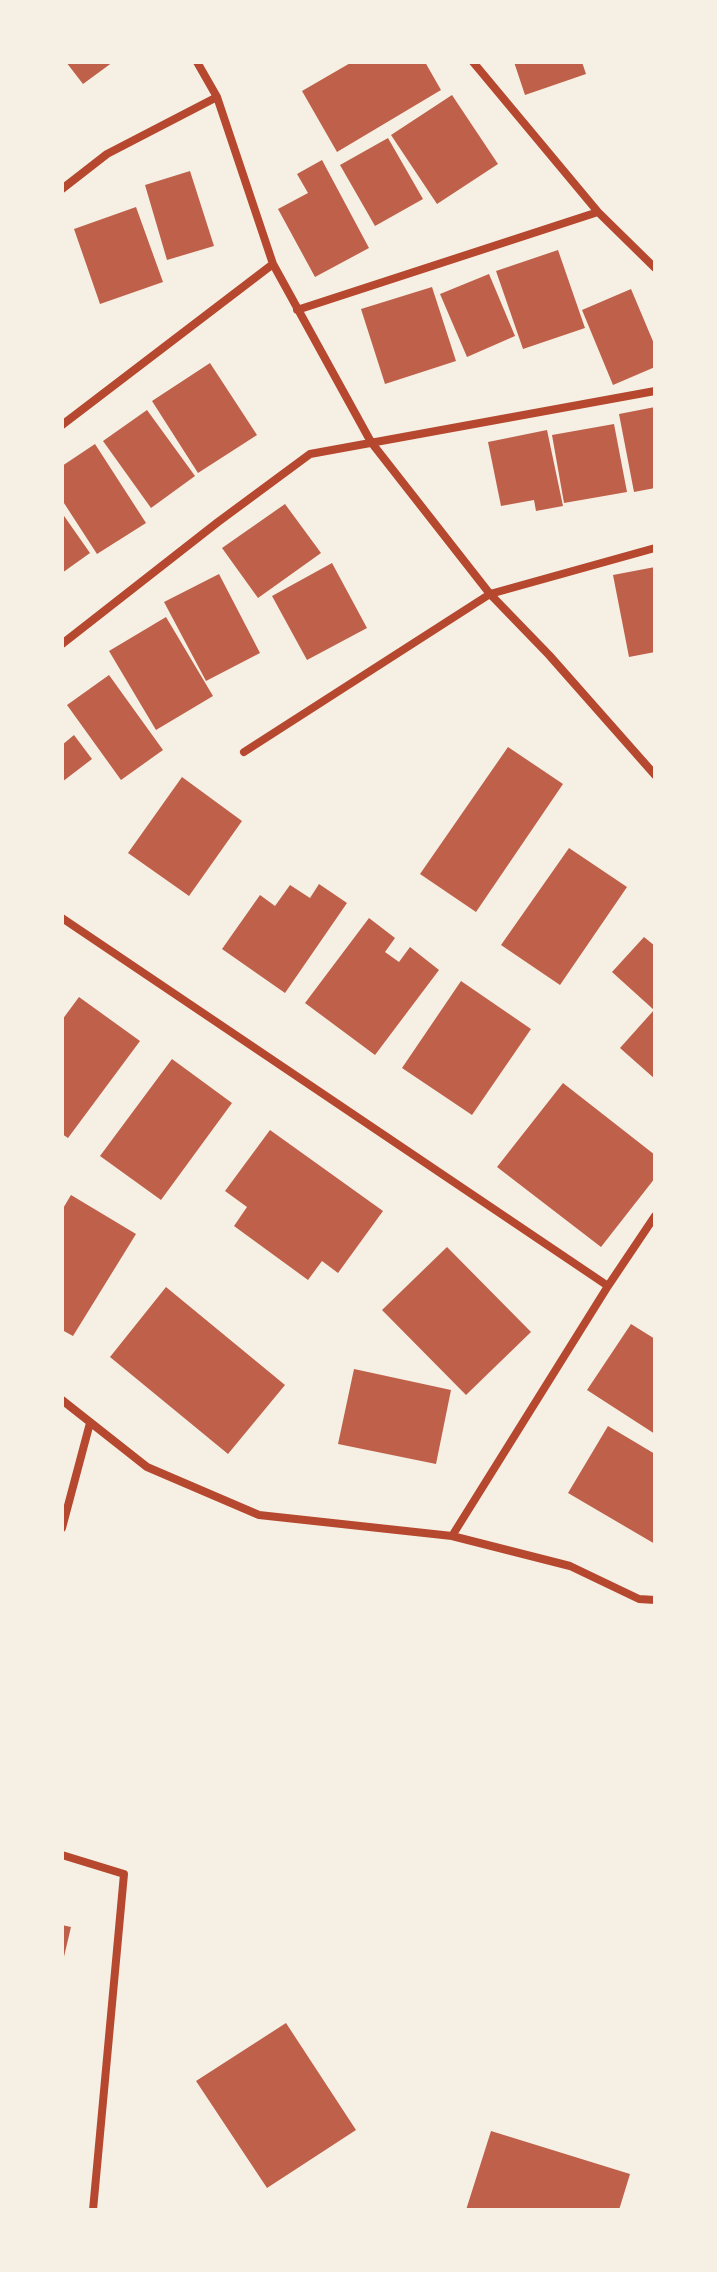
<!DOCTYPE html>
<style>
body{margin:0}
#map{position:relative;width:717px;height:2272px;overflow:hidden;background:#f6efe4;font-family:Spectral,serif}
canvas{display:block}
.frame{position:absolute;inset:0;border:64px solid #f6efe4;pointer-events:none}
</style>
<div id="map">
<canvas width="717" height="2272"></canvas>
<div class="frame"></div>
</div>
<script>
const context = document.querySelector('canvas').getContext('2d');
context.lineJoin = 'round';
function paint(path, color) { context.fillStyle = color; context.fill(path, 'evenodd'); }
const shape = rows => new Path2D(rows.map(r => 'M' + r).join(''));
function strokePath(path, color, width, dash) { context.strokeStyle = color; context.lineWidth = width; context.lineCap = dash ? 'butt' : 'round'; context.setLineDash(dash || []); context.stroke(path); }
const building = shape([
 [66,62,113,62,83,84],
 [352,62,425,62,441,90,337,152,302,91],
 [514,62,582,62,586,74,525,95],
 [452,95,498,164,437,204,391,135],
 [388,138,423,199,375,226,340,165],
 [322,160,369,248,315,277,278,209,308,193,297,174],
 [190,171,214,246,167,260,145,185],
 [136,207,163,282,100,304,74,229],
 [558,250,585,328,523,349,496,271],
 [489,274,515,336,467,357,440,294],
 [432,287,456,361,385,384,361,309],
 [631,289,655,346,655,367,613,385,582,310],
 [210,363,257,435,198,473,152,401],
 [655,407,655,488,634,492,619,414],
 [147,410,195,476,151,508,103,441],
 [614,424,627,492,564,503,552,435],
 [547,430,563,506,536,511,534,500,501,506,488,442],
 [95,444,146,523,97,554,62,500,62,466],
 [285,504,321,553,258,598,222,548],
 [62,513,90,553,62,573],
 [332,563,367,628,307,660,272,596],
 [655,567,655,652,629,657,613,575],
 [219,574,260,653,206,681,164,602],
 [166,617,213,696,156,730,109,651],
 [109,675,163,750,121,780,67,705],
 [74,735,92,759,62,782,62,745],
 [508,747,563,784,476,912,420,874],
 [182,777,242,821,189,896,128,853],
 [569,848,627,887,560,985,501,945],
 [319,884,347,903,285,993,222,949,260,895,275,906,290,885,310,898],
 [369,918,395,938,385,952,399,962,410,947,439,970,375,1055,305,1003],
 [644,937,655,946,655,1079,620,1048,654,1010,612,972],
 [461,981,531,1029,472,1115,402,1068],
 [79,997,140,1041,68,1138,62,1134,62,1020],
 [172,1059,232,1103,161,1200,100,1156],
 [563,1083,655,1155,655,1178,601,1247,497,1167],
 [270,1130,383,1211,338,1273,322,1261,308,1280,234,1226,247,1207,225,1191],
 [71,1195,136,1234,73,1336,62,1330,62,1210],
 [447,1247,531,1332,466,1395,382,1310],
 [166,1287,285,1385,228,1454,110,1357],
 [631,1324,655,1339,655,1434,587,1390],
 [354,1369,451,1390,436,1464,338,1444],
 [608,1426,655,1454,655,1544,568,1493],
 [62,1925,71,1927,63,1961,62,1961],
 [286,2023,356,2130,267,2188,196,2081],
 [491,2131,630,2174,619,2210,466,2210]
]);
const minor = shape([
 [197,62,217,97,273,264,371,442,490,594,549,655,655,775],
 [473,62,598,212,655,268],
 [62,189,107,154,217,97],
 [297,310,598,212],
 [62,425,273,264],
 [62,644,218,522,310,454,655,391],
 [244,752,490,594,655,548],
 [62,918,608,1286],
 [62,1400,147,1467,259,1515,452,1536,570,1566,639,1599,655,1600],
 [62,1528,90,1423],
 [452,1536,608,1286,655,1216],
 [62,1855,124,1874,93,2210]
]);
paint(building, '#bf614a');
strokePath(minor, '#b5482f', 8);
</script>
